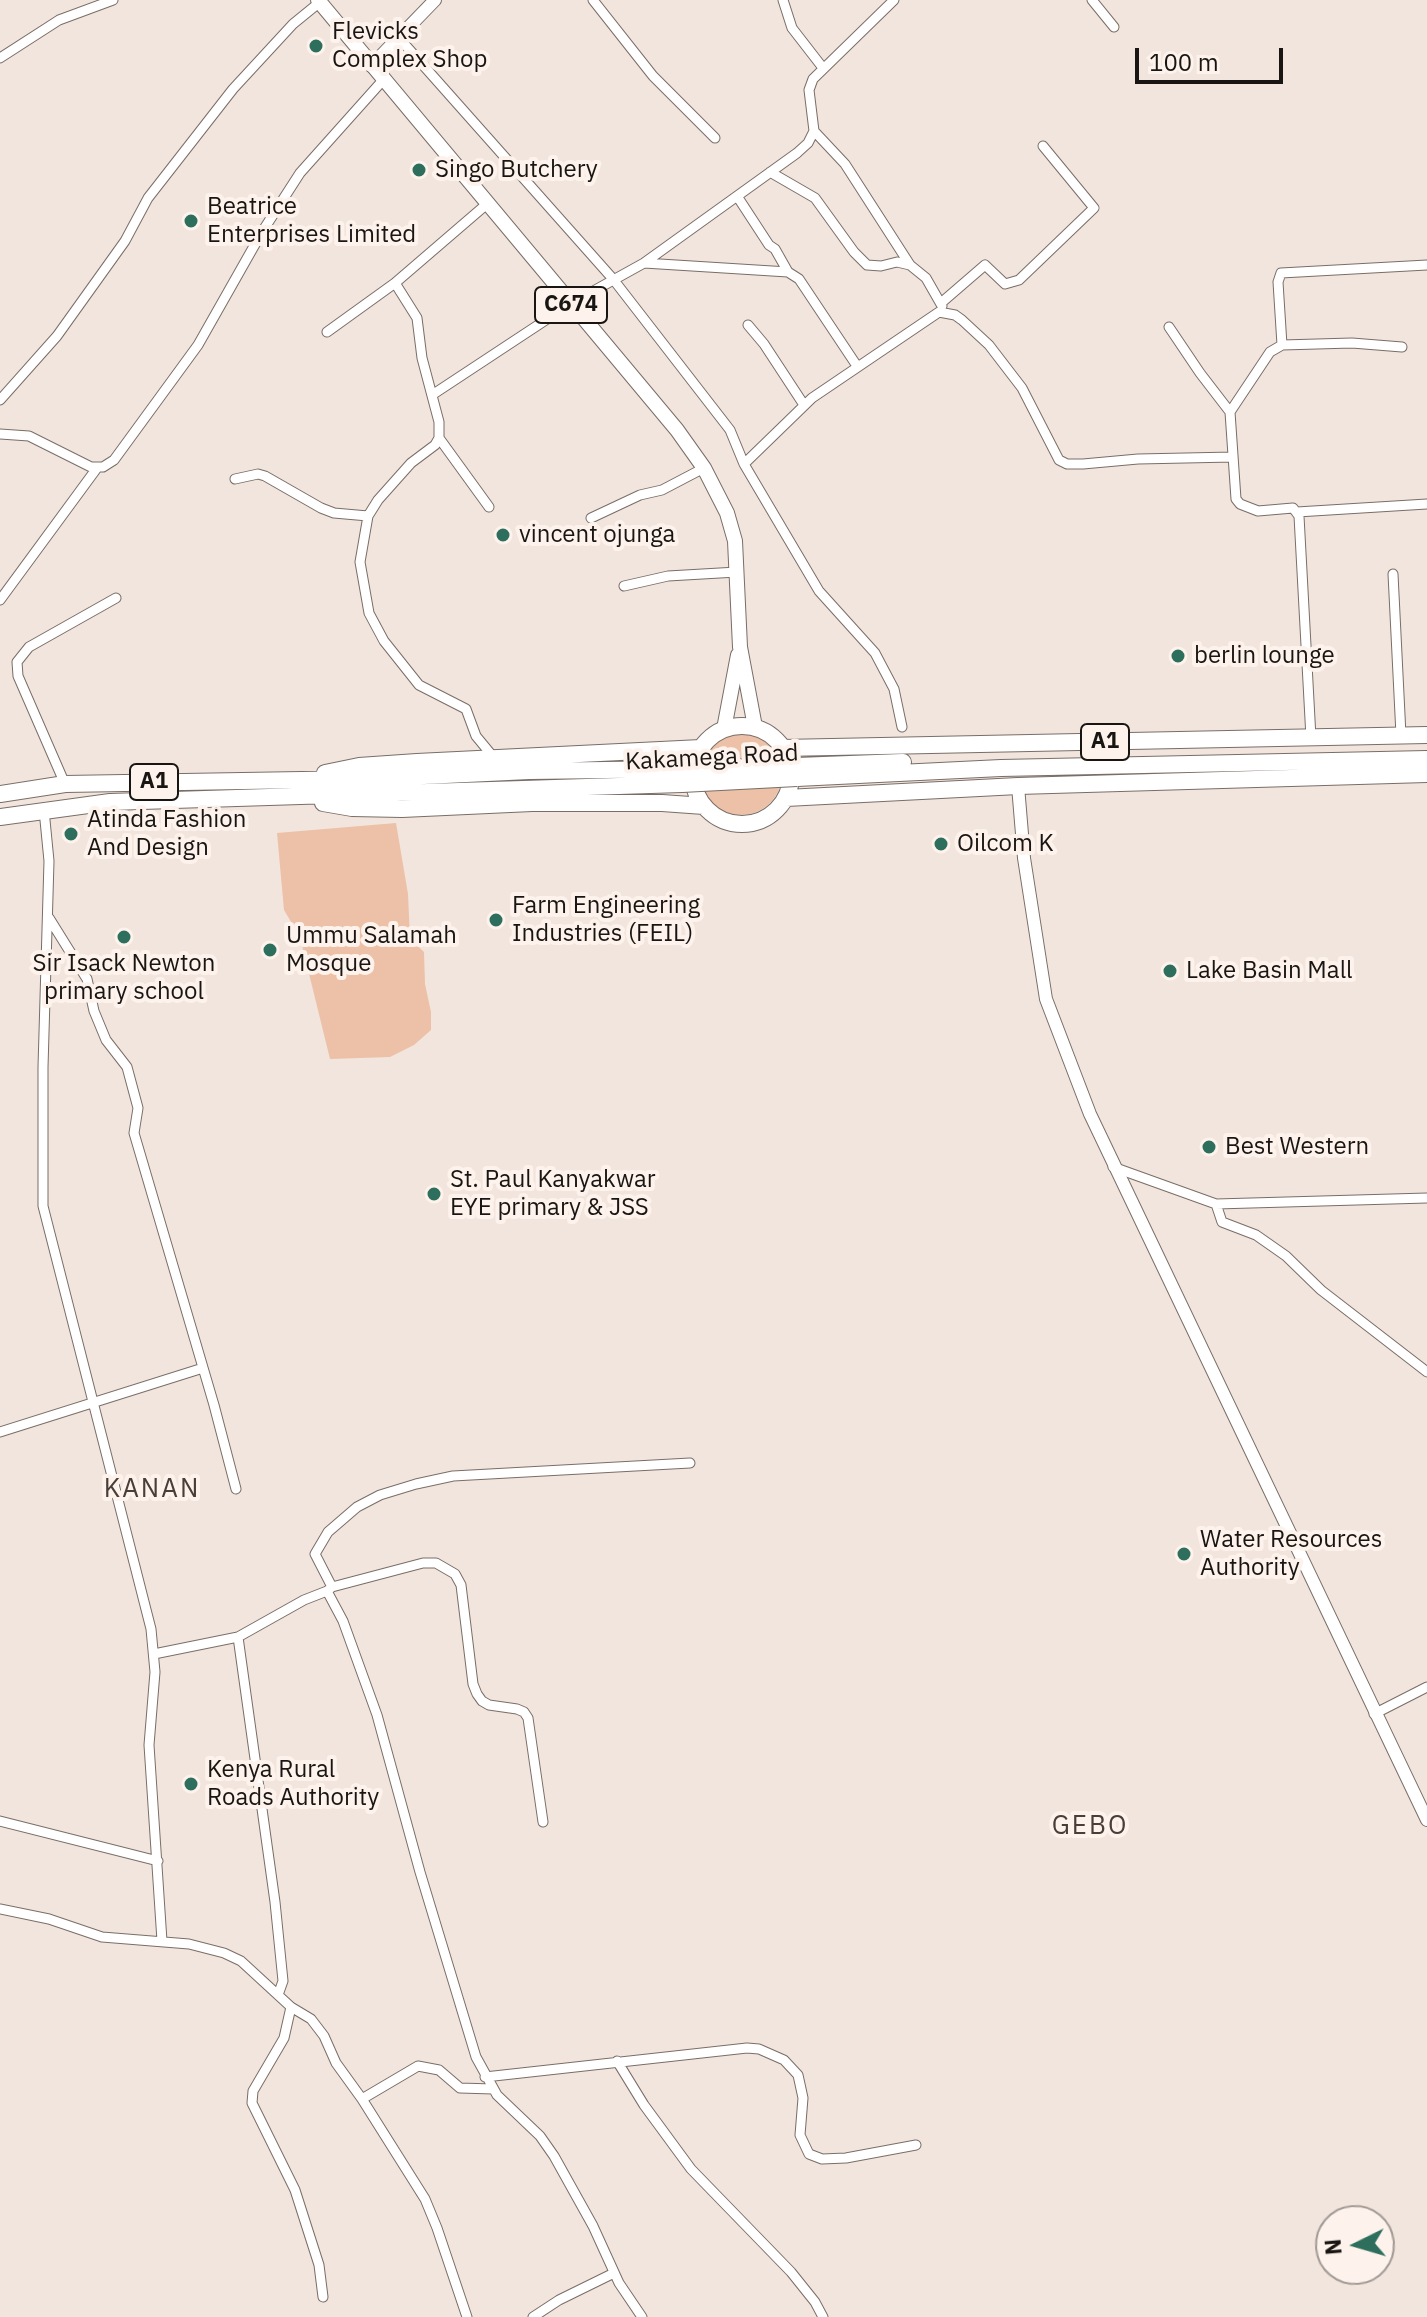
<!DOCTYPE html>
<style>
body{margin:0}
#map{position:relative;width:1427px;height:2317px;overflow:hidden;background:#f2e5dd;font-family:"IBM Plex Sans",sans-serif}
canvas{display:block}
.north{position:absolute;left:1315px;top:2205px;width:80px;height:80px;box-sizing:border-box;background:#fdf3ec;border:2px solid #a29a95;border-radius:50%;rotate:265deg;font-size:22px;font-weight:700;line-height:32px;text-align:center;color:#191512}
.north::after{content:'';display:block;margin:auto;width:28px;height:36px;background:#2e6e5d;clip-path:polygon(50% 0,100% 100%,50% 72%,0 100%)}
.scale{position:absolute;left:1135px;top:48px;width:148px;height:36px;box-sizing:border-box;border:4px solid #191512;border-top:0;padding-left:10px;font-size:24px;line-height:28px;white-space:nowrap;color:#191512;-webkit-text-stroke:6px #fdf3ec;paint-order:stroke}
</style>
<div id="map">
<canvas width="1427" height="2317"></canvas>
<div class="north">N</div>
<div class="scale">100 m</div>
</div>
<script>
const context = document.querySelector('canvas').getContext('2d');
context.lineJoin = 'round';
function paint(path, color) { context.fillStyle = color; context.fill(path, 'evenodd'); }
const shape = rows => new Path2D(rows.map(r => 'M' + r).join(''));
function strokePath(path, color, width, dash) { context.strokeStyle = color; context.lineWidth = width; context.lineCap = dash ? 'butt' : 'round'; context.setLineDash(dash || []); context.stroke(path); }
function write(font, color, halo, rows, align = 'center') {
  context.font = font + ' "IBM Plex Sans",sans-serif'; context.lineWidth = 8; context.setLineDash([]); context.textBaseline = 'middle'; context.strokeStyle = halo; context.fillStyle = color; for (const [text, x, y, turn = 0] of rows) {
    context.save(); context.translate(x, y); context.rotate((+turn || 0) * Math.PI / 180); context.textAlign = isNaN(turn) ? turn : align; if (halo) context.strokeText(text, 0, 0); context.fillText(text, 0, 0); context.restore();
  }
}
const green = shape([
 '700 774a41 41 0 1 1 82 0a41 41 0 1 1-82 0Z',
 [396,823,408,894,410,938,424,952,425,984,431,1012,431,1030,414,1045,390,1057,330,1059,300,937,284,910,277,833]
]);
const street = shape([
 [593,0,653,76,715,138],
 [783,0,792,28,823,68],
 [1092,0,1114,27],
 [399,38,613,279,730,430,744,464,819,591,875,653,894,689,902,727],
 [0,58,59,20,113,0],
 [814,131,845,164,910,265],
 [770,172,815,198,854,252,867,265,881,266,897,262,910,265,926,278,942,306],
 [737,196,769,245,775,249,788,272],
 [488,203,395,283,417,318,422,358,439,422,439,438,435,445,411,463,378,500,368,516,360,562,369,613,384,641,419,685,466,709,476,736,495,759],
 [644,263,788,272,799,279,857,366],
 [941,303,985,265,1005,284,1019,280,1094,208,1043,146],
 [748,325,764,344,804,405],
 [1169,327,1200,373,1230,412],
 [327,332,395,283],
 [1282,345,1278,282,1281,273,1427,265],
 [432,395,570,304,644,263,797,153,808,143,814,131,809,90,813,79,894,0],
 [0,400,57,336,125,241,148,198,233,89,293,24,320,2],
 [0,434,29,436,91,467,103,467,114,460,198,345,262,232,300,173,384,79],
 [439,438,489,507],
 [744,464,812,398,939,312,955,315,962,320,989,345,1022,388,1059,460,1067,464,1083,464,1138,459,1233,457],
 [235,479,258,474,265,476,321,508,334,513,368,516],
 [1297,512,1427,504],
 [591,518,640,495,662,490,704,468],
 [1393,574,1401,735],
 [624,586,668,576,737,572],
 [0,600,97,468],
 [1311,738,1299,516,1293,508,1258,511,1240,504,1236,499,1230,412,1270,352,1282,345,1352,343,1402,347],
 [65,784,18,676,17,662,29,647,116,598],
 [44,810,49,861,43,1067,43,1206,151,1629,155,1672,149,1745,162,1941],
 [49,918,87,979,94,1011,106,1040,127,1067,138,1108,134,1133,214,1405,236,1489],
 [1113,1167,1216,1204,1427,1198],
 [1216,1204,1222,1222,1256,1235,1286,1256,1321,1290,1427,1372],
 [0,1432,203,1368],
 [332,1587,423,1563,436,1563,455,1574,461,1585,473,1684,477,1694,482,1701,489,1705,517,1709,524,1712,528,1718,543,1822],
 [238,1637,275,1902,283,1981,278,1995],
 [154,1654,238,1637,304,1600,327,1591],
 [1374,1714,1427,1687],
 [0,1821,158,1861],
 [0,1909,49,1919,102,1937,189,1944,224,1953,241,1961,291,2007,311,2019,324,2036,336,2063,362,2099,425,2199,437,2228,467,2317],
 [291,2007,284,2038,253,2091,252,2103,295,2190,319,2265,323,2297],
 [617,2061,644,2105,691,2169,791,2272,815,2302,823,2317],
 [485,2077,747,2048,759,2049,784,2060,798,2075,803,2098,800,2135,809,2154,822,2159,846,2158,916,2145],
 [362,2099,418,2066,439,2070,460,2088,493,2089],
 [533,2317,559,2300,614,2273],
 [642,2317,619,2283,593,2226,554,2156,540,2136,497,2095,476,2057,420,1872,377,1715,343,1621,327,1591,332,1587,315,1554,328,1532,357,1507,380,1495,416,1484,453,1476,690,1463]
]);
const secondary = shape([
 [371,66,435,0],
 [1018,786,1024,858,1046,999,1090,1114,1427,1820]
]);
const primary = shape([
 [318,0,677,430,704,468,727,513,735,541,740,647,755,727],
 [724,729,738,655]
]);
const highway = shape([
 '693 775a49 49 0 1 1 98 0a49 49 0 1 1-98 0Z',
 [782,748,1427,735],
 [797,766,903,762],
 [325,773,359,766,417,762,701,748],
 [797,778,1001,768,1427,759],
 [0,794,65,784,361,779,529,771,682,769],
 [786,798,1018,786,1427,774],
 [323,803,352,808,402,809,532,803,662,803,704,806],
 [0,817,110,802,682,784]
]);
const highwayBridge = shape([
 [682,769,797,766],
 [682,784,797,778]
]);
const markers = [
 [316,46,8,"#2e6e5d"],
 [419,170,8,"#2e6e5d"],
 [191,221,8,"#2e6e5d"],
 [503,535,8,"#2e6e5d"],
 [1178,656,8,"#2e6e5d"],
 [71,834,8,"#2e6e5d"],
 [941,844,8,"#2e6e5d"],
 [496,920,8,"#2e6e5d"],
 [124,937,8,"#2e6e5d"],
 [270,950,8,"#2e6e5d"],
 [1170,971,8,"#2e6e5d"],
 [1209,1147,8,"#2e6e5d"],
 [434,1194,8,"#2e6e5d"],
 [1184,1554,8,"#2e6e5d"],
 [191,1784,8,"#2e6e5d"]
];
const shields = [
 [571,305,72],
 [1105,742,48],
 [154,782,48]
];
const shieldNames = [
 ["C674",571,305],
 ["A1",1105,742],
 ["A1",154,782]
];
const poiNames = [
 ["Flevicks",332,32],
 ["Complex Shop",332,60],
 ["Singo Butchery",435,170],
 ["Beatrice",207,207],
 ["Enterprises Limited",207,235],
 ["vincent ojunga",519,535],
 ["berlin lounge",1194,656],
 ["Atinda Fashion",87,820],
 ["And Design",87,848],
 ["Oilcom K",957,844],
 ["Farm Engineering",512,906],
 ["Industries (FEIL)",512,934],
 ["Ummu Salamah",286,936],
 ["Mosque",286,964],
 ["Sir Isack Newton",124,964,"center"],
 ["primary school",124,992,"center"],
 ["Lake Basin Mall",1186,971],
 ["Best Western",1225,1147],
 ["St. Paul Kanyakwar",450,1180],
 ["EYE primary & JSS",450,1208],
 ["Water Resources",1200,1540],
 ["Authority",1200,1568],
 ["Kenya Rural",207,1770],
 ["Roads Authority",207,1798]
];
const streetNames = [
 ["Kakamega Road",712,758,-3]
];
const neighbourhoodNames = [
 ["KANAN",152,1489],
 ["GEBO",1090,1826]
];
paint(green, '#ecc1a7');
strokePath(street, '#796e67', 11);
strokePath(secondary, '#796e67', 14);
strokePath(primary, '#796e67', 16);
strokePath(highway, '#796e67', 18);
strokePath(street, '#fff', 9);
strokePath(secondary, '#fff', 12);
strokePath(primary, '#fff', 14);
strokePath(highway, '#fff', 16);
strokePath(highwayBridge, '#796e67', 18, []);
strokePath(highwayBridge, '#fff', 16);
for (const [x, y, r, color] of markers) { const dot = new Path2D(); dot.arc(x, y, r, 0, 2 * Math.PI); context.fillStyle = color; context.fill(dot); strokePath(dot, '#fdf3ec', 3); }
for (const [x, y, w] of shields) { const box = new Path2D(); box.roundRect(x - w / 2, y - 18, w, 36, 6); context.fillStyle = '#fdf3ec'; context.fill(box); strokePath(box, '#191512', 2); }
write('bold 22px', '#191512', null, shieldNames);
write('24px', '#191512', '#fdf3ec', poiNames, 'left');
write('24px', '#191512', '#fdf3ec', streetNames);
context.letterSpacing = '2px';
write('26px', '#493e38', '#fdf3ec', neighbourhoodNames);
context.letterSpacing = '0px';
</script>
